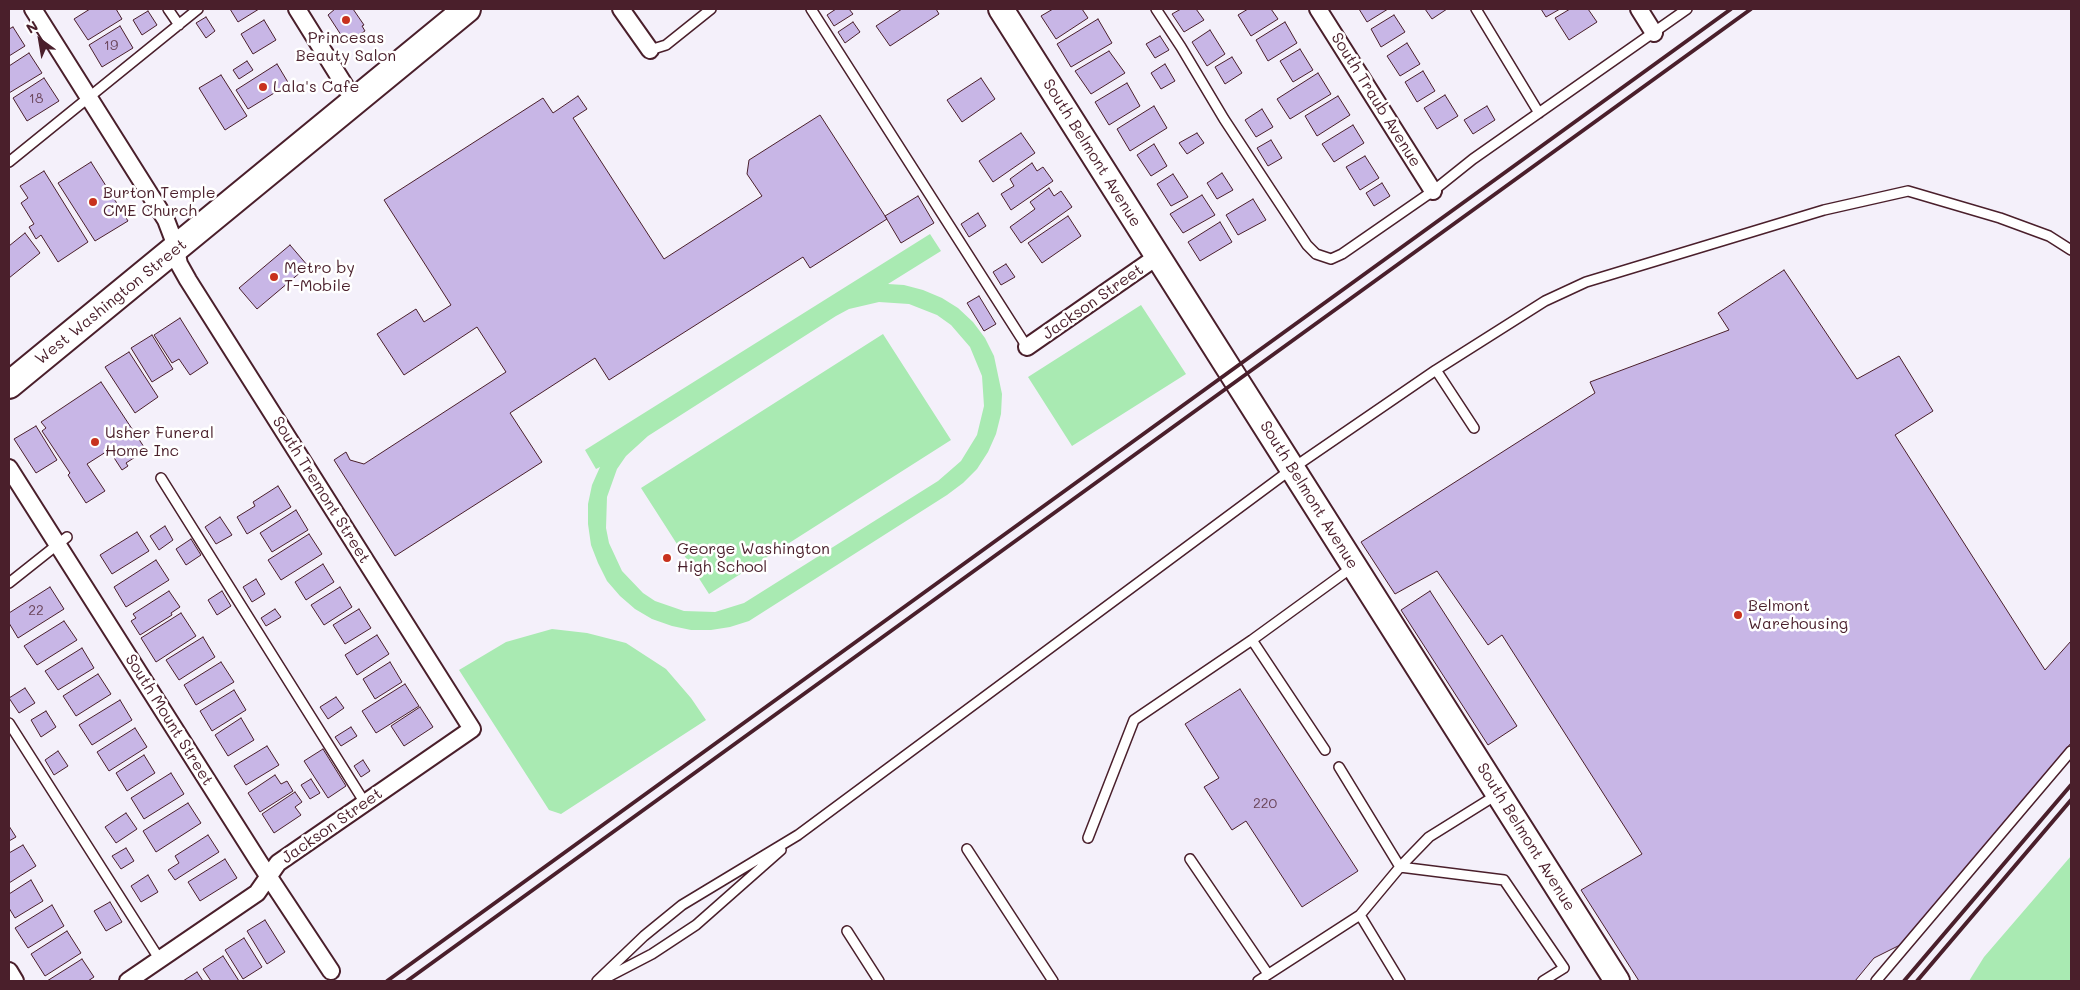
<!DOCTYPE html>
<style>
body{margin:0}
#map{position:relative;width:2080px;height:990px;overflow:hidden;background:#f4f0fa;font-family:Mali,sans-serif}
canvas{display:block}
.frame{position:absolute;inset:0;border:10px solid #4a1f2b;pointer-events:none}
.north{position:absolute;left:15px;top:15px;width:50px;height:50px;-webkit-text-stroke:4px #fff;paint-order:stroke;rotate:328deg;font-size:14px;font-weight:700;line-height:20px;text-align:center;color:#4a1f2b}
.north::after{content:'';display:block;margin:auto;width:18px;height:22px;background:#4a1f2b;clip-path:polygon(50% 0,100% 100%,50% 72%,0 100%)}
</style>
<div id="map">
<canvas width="2080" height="990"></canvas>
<div class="frame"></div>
<div class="north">N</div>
</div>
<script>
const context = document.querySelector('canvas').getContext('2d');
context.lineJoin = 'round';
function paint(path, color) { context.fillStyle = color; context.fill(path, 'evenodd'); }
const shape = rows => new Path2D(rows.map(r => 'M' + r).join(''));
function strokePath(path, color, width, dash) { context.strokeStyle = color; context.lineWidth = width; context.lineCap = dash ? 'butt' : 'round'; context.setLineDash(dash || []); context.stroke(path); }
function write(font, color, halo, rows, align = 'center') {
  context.font = font + ' Mali,sans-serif'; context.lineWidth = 5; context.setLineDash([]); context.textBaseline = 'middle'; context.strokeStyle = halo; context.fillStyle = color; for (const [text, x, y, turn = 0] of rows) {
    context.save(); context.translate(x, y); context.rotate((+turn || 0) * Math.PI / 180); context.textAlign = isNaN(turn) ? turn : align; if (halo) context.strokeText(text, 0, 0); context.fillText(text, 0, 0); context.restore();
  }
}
const green = shape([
 [930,234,941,251,888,284,904,285,923,290,942,298,958,308,973,322,985,338,994,356,1002,394,1001,414,996,434,988,452,977,469,963,483,947,495,749,621,730,627,711,630,691,630,672,626,652,619,635,609,620,596,607,581,598,563,591,545,588,524,588,504,592,485,600,467,596,469,585,450],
 [879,302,909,304,937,315,951,325,970,347,982,376,984,406,977,435,961,461,938,481,744,603,715,612,684,611,655,601,643,593,622,571,609,543,606,528,607,497,617,469,626,456,648,436,836,316,849,309],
 [1141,305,1186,374,1072,446,1028,377],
 [883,334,951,440,709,594,641,488],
 [552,629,587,633,626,643,666,669,691,698,706,720,561,814,549,810,459,670,506,642],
 [2071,856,2071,981,1969,981,1984,957]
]);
const building = shape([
 [90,9,116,9,122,19,88,40,74,19,90,9],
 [230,9,259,9,238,22,230,9],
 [335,9,353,9,364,25,362,26,365,31,349,41,346,36,343,38,328,15,335,9],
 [836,9,849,9,853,14,834,26,827,15,836,9],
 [902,9,936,9,939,14,890,46,876,26,902,9],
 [1053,9,1082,9,1088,18,1056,39,1041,16,1053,9],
 [1181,9,1196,9,1204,20,1184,32,1172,14,1181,9],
 [1248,9,1271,9,1278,19,1251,36,1238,15,1248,9],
 [1359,9,1388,9,1367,22,1359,9],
 [1425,9,1447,9,1432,19,1425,9],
 [1541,9,1560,9,1546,17,1541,9],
 [1570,9,1588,9,1597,22,1569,40,1555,18,1570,9],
 [148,11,157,25,142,35,133,20,148,11],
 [1394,15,1405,32,1381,47,1371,29,1394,15],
 [206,17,215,31,206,38,196,23,206,17],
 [1098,19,1112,43,1071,67,1057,44,1098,19],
 [264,20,276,40,253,54,241,34,264,20],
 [853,22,860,32,845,43,838,32,853,22],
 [1285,22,1297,43,1268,61,1256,40,1285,22],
 [120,26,133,48,102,67,89,45,120,26],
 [13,27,25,46,9,56,9,29,13,27],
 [1210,30,1225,54,1207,66,1192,42,1210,30],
 [1160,36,1169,50,1155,58,1146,44,1160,36],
 [1407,43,1420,64,1400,76,1387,56,1407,43],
 [1300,49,1313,70,1293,82,1280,61,1300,49],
 [1109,51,1125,73,1091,94,1075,71,1109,51],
 [29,53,42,73,9,93,9,66,29,53],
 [1232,57,1242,73,1225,84,1215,67,1232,57],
 [247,61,253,70,239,79,233,70,247,61],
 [277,64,289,84,248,109,236,90,277,64],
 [1165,64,1175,81,1161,89,1151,73,1165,64],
 [1423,71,1435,91,1417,102,1405,82,1423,71],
 [1318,73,1331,94,1290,119,1277,99,1318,73],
 [221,75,247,116,225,130,199,88,221,75],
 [44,78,59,101,27,121,13,98,44,78],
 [981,78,995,99,962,122,947,100,981,78],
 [1127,83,1140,106,1109,125,1095,102,1127,83],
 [1445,95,1458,116,1437,129,1424,108,1445,95],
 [578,96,587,109,573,118,664,259,762,196,747,174,749,160,820,115,887,219,810,268,803,257,609,380,595,358,510,413,542,462,395,556,334,460,346,452,350,460,364,464,506,372,477,327,404,375,377,334,416,309,424,322,451,305,384,200,543,98,553,113,578,96],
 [1338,96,1350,115,1317,136,1305,116,1338,96],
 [1154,106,1167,128,1130,151,1117,129,1154,106],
 [1487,106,1495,120,1473,134,1464,120,1487,106],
 [1262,109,1273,127,1256,137,1245,120,1262,109],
 [1353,125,1364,143,1334,162,1322,144,1353,125],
 [1021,133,1035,153,993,182,979,161,1021,133],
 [1197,133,1204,143,1187,154,1179,143,1197,133],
 [1271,140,1282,158,1268,166,1257,148,1271,140],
 [1154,144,1167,166,1151,176,1137,155,1154,144],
 [1365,156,1379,178,1360,190,1346,167,1365,156],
 [91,162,128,221,95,241,58,183,91,162],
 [1032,163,1037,171,1043,167,1053,181,1011,210,1001,194,1014,186,1010,179,1032,163],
 [44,171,88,242,58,262,41,235,36,239,29,227,34,224,21,203,28,198,20,186,44,171],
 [1222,173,1233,190,1217,199,1207,183,1222,173],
 [1173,174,1188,197,1171,206,1157,184,1173,174],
 [1382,183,1390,196,1374,206,1366,193,1382,183],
 [1049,188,1054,196,1061,191,1072,207,1021,243,1010,227,1035,209,1030,202,1049,188],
 [1202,195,1215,215,1183,233,1170,214,1202,195],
 [918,196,934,223,901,243,885,216,918,196],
 [1253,199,1266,220,1238,235,1226,215,1253,199],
 [978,213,986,226,969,237,961,224,978,213],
 [1068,216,1081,236,1042,263,1028,243,1068,216],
 [1220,222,1232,242,1200,261,1188,242,1220,222],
 [25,233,40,253,9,278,9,246,25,233],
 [290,245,308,266,257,309,239,288,290,245],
 [1006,264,1015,277,1001,285,993,272,1006,264],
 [1784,270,1857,379,1899,356,1933,411,1895,435,2045,670,2071,641,2071,743,1900,945,1874,958,1855,981,1639,981,1581,890,1642,854,1502,635,1488,645,1437,571,1395,594,1361,542,1595,393,1590,382,1729,330,1718,313,1784,270],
 [979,296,996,324,984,331,967,303,979,296],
 [180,318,208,363,190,375,179,359,172,363,154,335,180,318],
 [152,335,173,369,152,382,131,348,152,335],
 [129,352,158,397,135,413,105,367,129,352],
 [101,382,146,450,126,463,128,466,122,470,109,450,87,464,105,491,86,503,68,475,70,473,42,431,46,428,41,422,101,382],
 [36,426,57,460,36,473,14,439,36,426],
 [278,486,291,507,247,534,237,517,255,506,253,502,278,486],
 [296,510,308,530,272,552,260,533,296,510],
 [220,517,232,535,216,544,205,527,220,517],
 [165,526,173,540,159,550,150,536,165,526],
 [137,532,149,551,112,574,100,555,137,532],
 [309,534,322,554,281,580,268,560,309,534],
 [191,539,201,555,186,565,176,549,191,539],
 [156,560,169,580,126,607,114,587,156,560],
 [323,564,334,582,306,600,295,582,323,564],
 [256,579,265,594,252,602,243,587,256,579],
 [50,587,64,609,18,638,9,623,9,613,50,587],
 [340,587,352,607,324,625,311,605,340,587],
 [169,591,180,607,171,613,172,615,140,635,131,621,136,618,133,614,169,591],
 [222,591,231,606,217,615,208,600,222,591],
 [1430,591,1517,726,1488,745,1401,610,1430,591],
 [275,609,281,617,266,626,261,618,275,609],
 [359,609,371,628,345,644,333,625,359,609],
 [181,613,196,636,156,662,141,638,181,613],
 [64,621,77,640,37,665,24,646,64,621],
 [377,635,389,654,357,675,345,655,377,635],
 [203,637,215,657,179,680,166,660,203,637],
 [82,648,94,668,58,690,45,671,82,648],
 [221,662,234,682,196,705,184,685,221,662],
 [390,662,402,682,375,699,363,679,390,662],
 [98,674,111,694,76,716,63,696,98,674],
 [405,684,419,706,376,733,362,711,405,684],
 [25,688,35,703,19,713,9,698,25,688],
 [1240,689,1358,871,1302,907,1246,821,1232,830,1204,787,1219,778,1185,724,1240,689],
 [234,690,246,710,212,731,200,711,234,690],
 [336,697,344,708,328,719,320,707,336,697],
 [120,700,132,720,92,745,79,725,120,700],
 [420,707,433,727,404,746,391,726,420,707],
 [46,711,56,727,41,737,31,720,46,711],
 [241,718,254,740,228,756,215,735,241,718],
 [351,727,357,736,341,746,335,737,351,727],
 [135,728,147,747,109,771,97,752,135,728],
 [267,746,279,765,246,785,234,766,267,746],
 [323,749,346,786,328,798,304,761,323,749],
 [58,751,68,766,54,775,45,760,58,751],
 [144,755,155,773,127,791,116,773,144,755],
 [363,760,370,771,361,777,354,766,363,760],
 [171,773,184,794,144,819,131,798,171,773],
 [275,775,281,784,287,781,293,791,260,812,248,793,275,775],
 [311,779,320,793,310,799,301,785,311,779],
 [295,792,302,802,295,807,301,815,274,833,262,814,295,792],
 [188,803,201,823,156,852,143,831,188,803],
 [126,813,137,829,116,843,105,827,126,813],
 [9,826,16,837,9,841,9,826],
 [208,835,219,852,175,880,168,870,179,863,175,856,208,835],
 [23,845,36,866,9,883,9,853,23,845],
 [126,848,134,861,121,869,112,856,126,848],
 [225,859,237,878,200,901,188,882,225,859],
 [148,875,158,892,141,902,131,886,148,875],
 [31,880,43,901,15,918,9,908,9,894,31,880],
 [110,902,122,922,106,931,94,911,110,902],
 [52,905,64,926,28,948,15,928,52,905],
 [265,920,285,952,267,964,247,931,265,920],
 [67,931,81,953,45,976,31,954,67,931],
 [244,938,262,967,243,979,225,950,244,938],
 [223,956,239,981,211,981,203,969,223,956],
 [82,959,94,977,88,981,47,981,82,959],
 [197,972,203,981,183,981,197,972]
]);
const service = shape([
 [168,9,179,25],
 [811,9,1027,347],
 [1156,9,1181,47,1224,119,1307,245,1316,254,1331,259,1342,254,1433,191,1473,159,1687,9],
 [1476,9,1539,113],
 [650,50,666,45,711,9],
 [9,162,198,9],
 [1436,370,1474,428],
 [161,478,365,803],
 [9,583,67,537],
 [1252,640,1325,750],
 [9,723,160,960],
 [1339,767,1400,867,1504,880,1564,968,1543,981],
 [1088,838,1134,720,1252,640,1354,566],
 [967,849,1053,981],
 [1190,859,1268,974],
 [1360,915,1400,981],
 [847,931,879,981],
 [602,980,652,954,696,925,781,850],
 [597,981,644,936,682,905,798,835,1293,468,1436,370,1545,301,1586,282,1824,210,1908,191,2000,218,2049,236,2071,250],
 [1258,981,1360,915,1400,867,1429,837,1498,794],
 [1876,981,2071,751]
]);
const minor = shape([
 [33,9,166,220,174,241,179,264,188,280,472,729,278,863,257,893,128,981],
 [297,9,355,102],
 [621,9,650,50],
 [1318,9,1433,191],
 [1639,9,1654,33],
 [1027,347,1158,256],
 [9,468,259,862,331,971],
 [9,971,15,981]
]);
const secondary = shape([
 [1001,9,1617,981]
]);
const primary = shape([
 [9,385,467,9]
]);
const rail = shape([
 [387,981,1731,9],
 [407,981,1751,9],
 [1904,981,2071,785],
 [1917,981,2071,800]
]);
const markers = [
 [346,20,5,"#c8321e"],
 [263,87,5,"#c8321e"],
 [93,202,5,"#c8321e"],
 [274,277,5,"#c8321e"],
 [95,442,5,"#c8321e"],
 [667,558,5,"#c8321e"],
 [1738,615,5,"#c8321e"]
];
const numberNames = [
 ["19",111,46],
 ["18",36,99],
 ["22",36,611],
 ["220",1265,804]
];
const poiNames = [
 ["Princesas",346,38,"center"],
 ["Beauty Salon",346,56,"center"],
 ["Lala's Cafe",273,87],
 ["Burton Temple",103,193],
 ["CME Church",103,211],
 ["Metro by",284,268],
 ["T-Mobile",284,286],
 ["Usher Funeral",105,433],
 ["Home Inc",105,451],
 ["George Washington",677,549],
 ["High School",677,567],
 ["Belmont",1748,606],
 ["Warehousing",1748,624]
];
const streetNames = [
 ["South Traub Avenue",1376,100,58],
 ["South Belmont Avenue",1092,153,58],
 ["West Washington Street",111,302,-39],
 ["Jackson Street",1093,302,-35],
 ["South Tremont Street",321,490,58],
 ["South Belmont Avenue",1309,495,58],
 ["South Mount Street",169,720,58],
 ["Jackson Street",332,826,-35],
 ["South Belmont Avenue",1526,837,58]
];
paint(green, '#a9eab2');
paint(building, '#c8b6e6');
strokePath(building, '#4a1f2b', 1);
strokePath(service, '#4a1f2b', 12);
strokePath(minor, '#4a1f2b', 20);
strokePath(secondary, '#4a1f2b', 28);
strokePath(primary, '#4a1f2b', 30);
strokePath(service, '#fff', 9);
strokePath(minor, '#fff', 16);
strokePath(secondary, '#fff', 24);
strokePath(primary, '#fff', 26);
strokePath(rail, '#4a1f2b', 4);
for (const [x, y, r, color] of markers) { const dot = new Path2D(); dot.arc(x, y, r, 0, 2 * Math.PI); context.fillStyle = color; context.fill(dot); strokePath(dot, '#fff', 2); }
write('14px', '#6a455a', null, numberNames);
write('16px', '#4a1f2b', '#fff', poiNames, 'left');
write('16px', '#4a1f2b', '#fff', streetNames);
</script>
